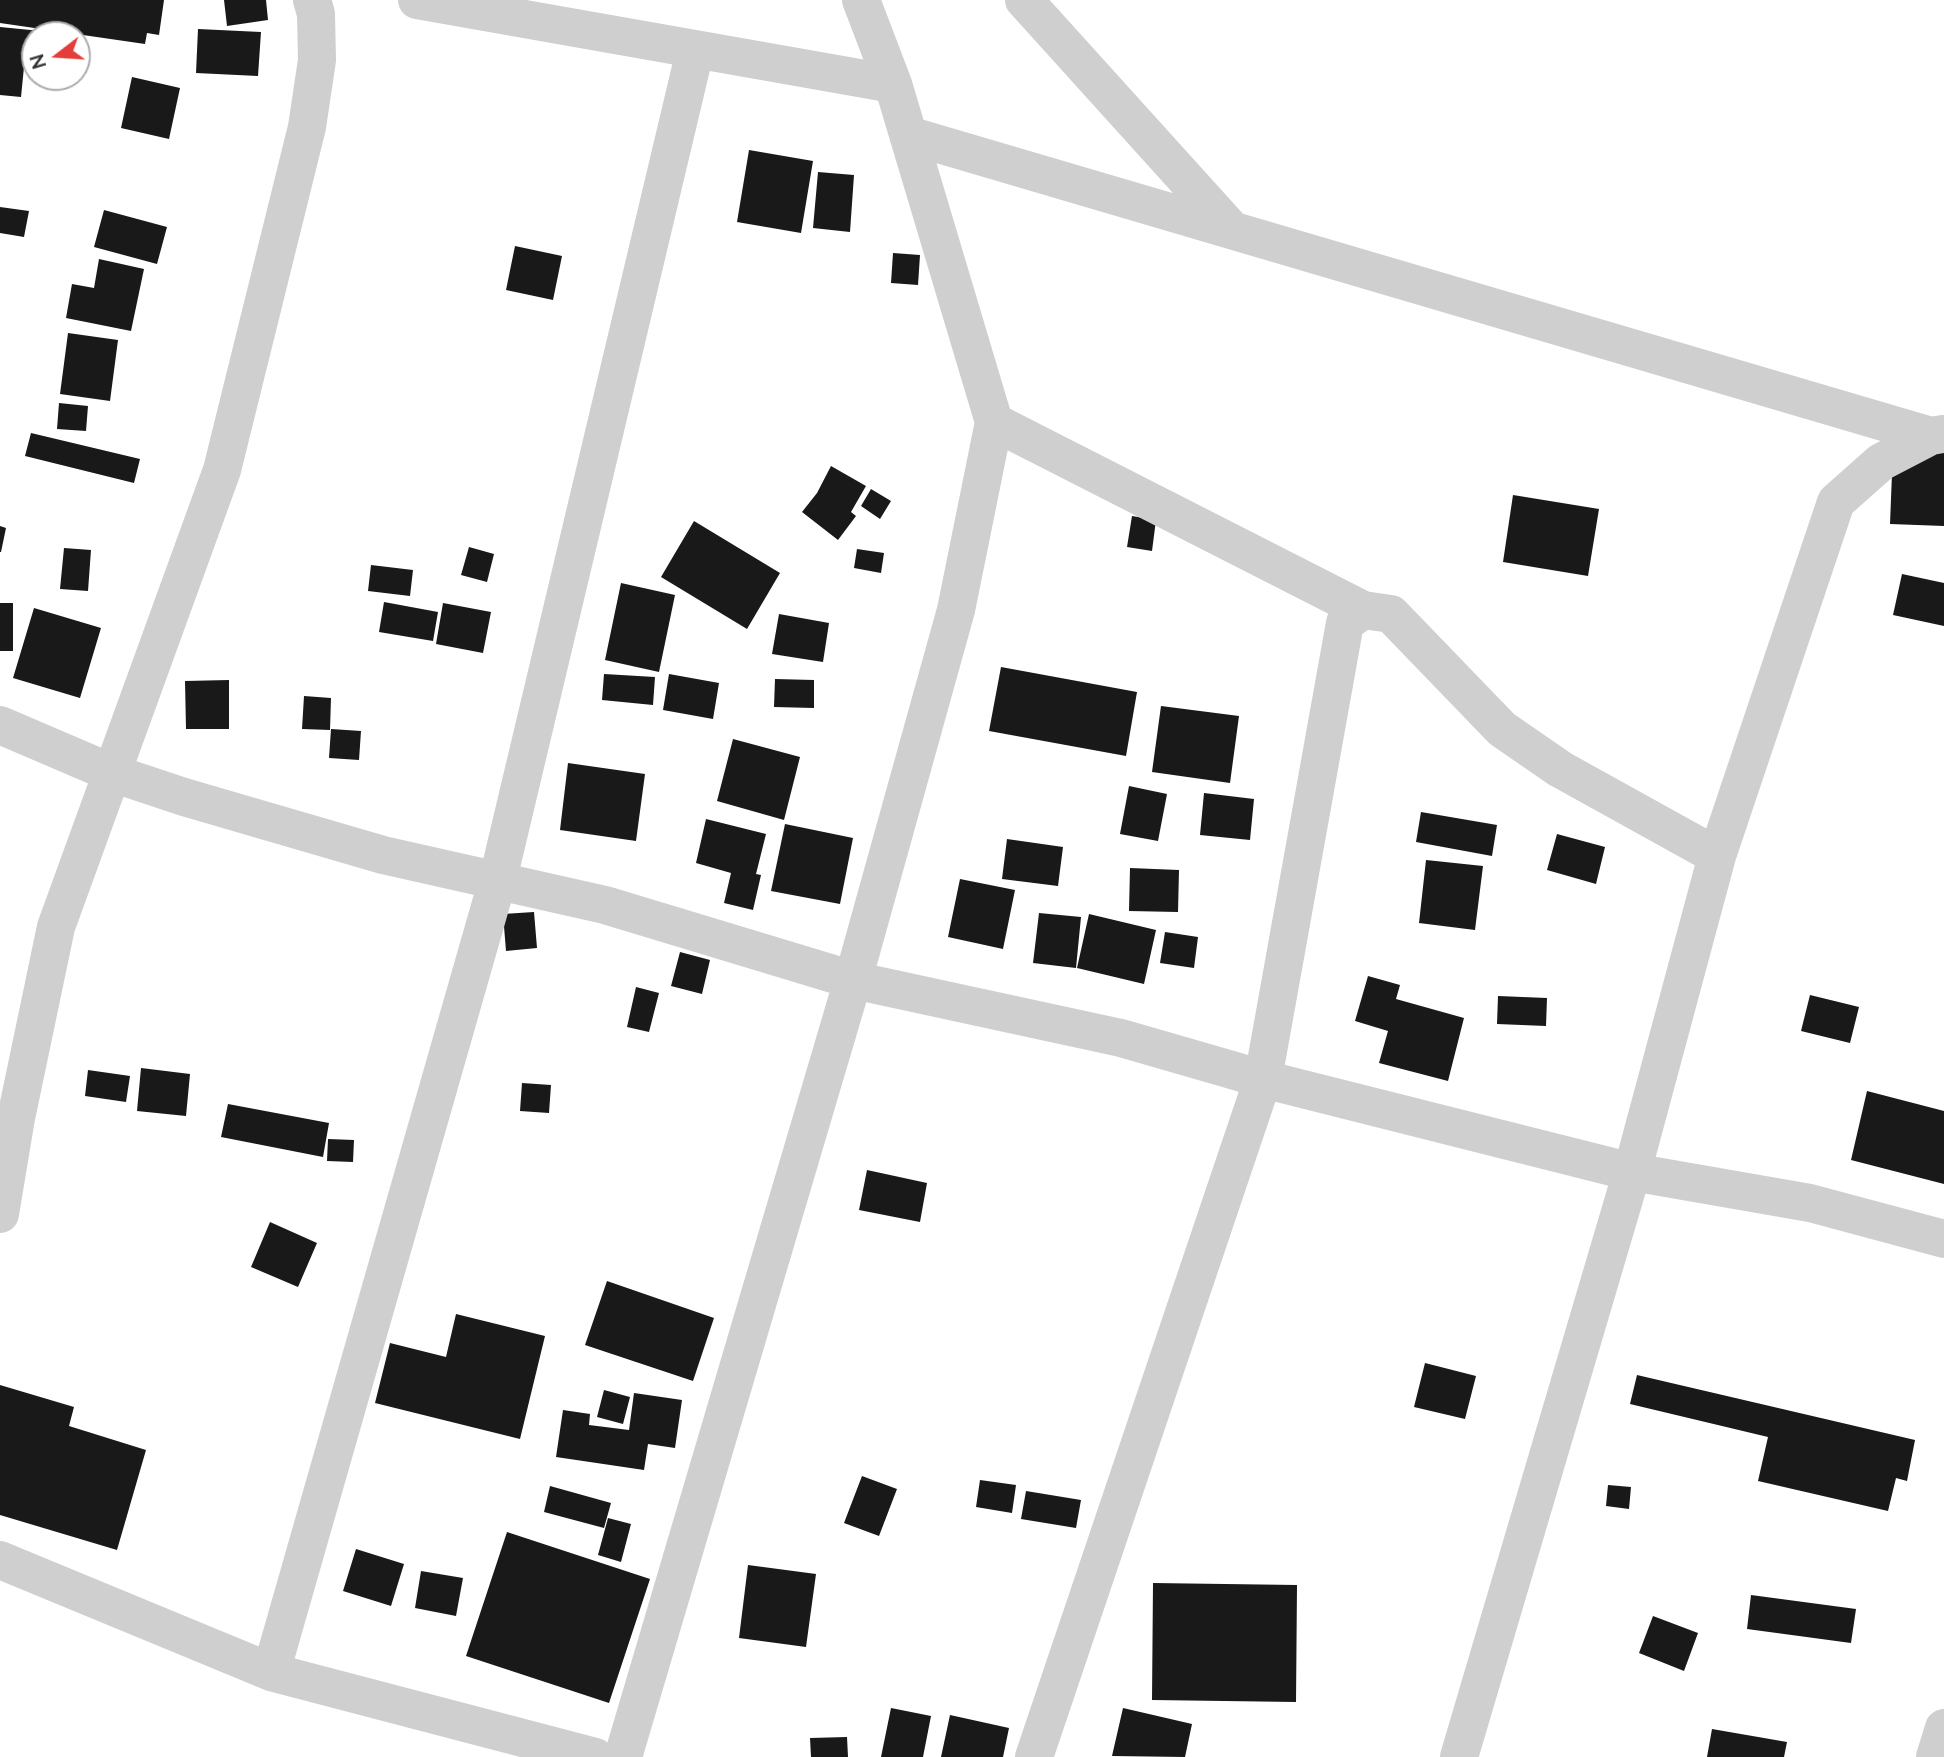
<!DOCTYPE html>
<style>
body{margin:0}
#map{position:relative;width:1944px;height:1757px;overflow:hidden;background:#fff;font-family:Mulish,sans-serif}
canvas{display:block}
.north{position:absolute;left:21px;top:21px;width:70px;height:70px;box-sizing:border-box;background:#fff;border:2px solid #adadad;border-radius:50%;rotate:253deg;font-size:19px;font-weight:700;line-height:28px;text-align:center;color:#323232}
.north::after{content:'';display:block;margin:auto;width:24px;height:32px;background:#e33e3a;clip-path:polygon(50% 0,100% 100%,50% 72%,0 100%)}
</style>
<div id="map">
<canvas width="1944" height="1757"></canvas>
<div class="north">N</div>
</div>
<script>
const context = document.querySelector('canvas').getContext('2d');
context.lineJoin = 'round';
function paint(path, color) { context.fillStyle = color; context.fill(path, 'evenodd'); }
const shape = rows => new Path2D(rows.map(r => 'M' + r).join(''));
function strokePath(path, color, width, dash) { context.strokeStyle = color; context.lineWidth = width; context.lineCap = dash ? 'butt' : 'round'; context.setLineDash(dash || []); context.stroke(path); }
const building = shape([
 [0,0,164,0,159,35,147,33,145,44,0,23],
 [224,0,266,0,268,20,227,26],
 [0,27,61,33,35,35,35,58,25,57,21,97,0,95],
 [198,29,261,32,258,76,196,73],
 [132,77,180,88,169,139,121,128],
 [749,150,813,161,801,233,737,222],
 [818,172,854,175,850,232,813,228],
 [0,207,29,211,24,237,0,233],
 [104,210,167,227,157,264,94,247],
 [515,246,562,256,553,300,506,290],
 [893,253,920,255,918,285,891,283],
 [99,259,144,269,131,331,66,318,72,284,94,288],
 [68,333,118,340,110,401,60,394],
 [59,403,88,406,86,431,57,429],
 [31,433,140,459,134,483,25,456],
 [1893,448,1944,450,1944,526,1890,524],
 [831,466,866,486,851,512,856,516,838,540,802,512,817,493],
 [871,489,891,501,880,519,861,506],
 [1513,495,1599,509,1588,576,1503,562],
 [1132,516,1156,520,1152,551,1127,547],
 [694,521,780,573,747,629,661,577],
 [0,526,6,528,1,552,0,552],
 [469,547,494,554,487,582,461,575],
 [64,548,91,550,88,591,60,589],
 [857,549,884,553,881,573,854,568],
 [371,565,413,570,410,596,368,591],
 [1902,574,1944,583,1944,626,1893,615],
 [621,583,675,595,659,672,605,660],
 [384,602,438,612,433,641,379,632],
 [0,603,13,603,13,651,0,651],
 [443,603,491,612,483,653,436,644],
 [34,608,101,628,80,698,13,678],
 [779,614,829,623,823,662,772,654],
 [1001,667,1137,692,1126,756,989,731],
 [604,674,655,677,653,705,602,700],
 [669,674,719,683,713,719,663,710],
 [775,679,814,680,814,708,774,707],
 [229,680,229,729,186,729,185,681],
 [304,696,331,698,330,730,302,729],
 [1161,706,1239,716,1230,783,1152,772],
 [331,729,361,731,359,760,329,758],
 [733,739,800,757,784,820,717,801],
 [568,763,645,774,636,841,560,830],
 [1129,786,1167,794,1158,841,1120,834],
 [1204,793,1254,799,1250,840,1200,835],
 [1421,812,1497,825,1492,856,1416,842],
 [706,819,766,834,756,874,761,875,753,910,724,903,731,873,696,863],
 [785,824,853,838,840,904,771,891],
 [1557,834,1605,847,1596,884,1547,870],
 [1007,839,1063,847,1058,886,1002,879],
 [1426,860,1483,866,1475,930,1419,923],
 [1130,868,1179,870,1178,912,1129,911],
 [960,879,1015,890,1003,949,948,937],
 [534,912,537,948,506,951,503,914],
 [1039,913,1081,917,1076,968,1033,963],
 [1089,914,1156,930,1144,984,1077,968],
 [1165,932,1198,937,1194,968,1160,963],
 [680,952,710,960,702,994,671,986],
 [1368,976,1400,985,1396,999,1464,1018,1448,1081,1379,1063,1388,1031,1355,1021],
 [636,987,659,993,649,1032,627,1027],
 [1810,995,1859,1007,1850,1043,1801,1031],
 [1498,996,1547,998,1546,1026,1497,1024],
 [141,1068,190,1074,186,1116,137,1111],
 [88,1070,130,1076,126,1102,85,1096],
 [522,1083,551,1085,549,1113,520,1111],
 [1867,1091,1944,1111,1944,1184,1851,1160],
 [228,1104,329,1123,323,1157,221,1137],
 [328,1139,354,1140,353,1162,327,1161],
 [867,1170,927,1183,920,1222,859,1210],
 [270,1222,317,1243,298,1287,251,1267],
 [607,1281,714,1318,693,1381,585,1345],
 [456,1314,545,1336,520,1439,375,1403,390,1343,446,1357],
 [1425,1363,1476,1376,1465,1419,1414,1407],
 [1637,1375,1915,1440,1907,1481,1896,1478,1888,1511,1758,1481,1768,1437,1630,1404],
 [0,1385,74,1407,69,1426,146,1450,117,1550,0,1515],
 [604,1390,630,1397,623,1424,597,1417],
 [634,1393,682,1400,675,1448,648,1444,644,1470,556,1457,563,1410,590,1414,589,1425,629,1430],
 [862,1476,897,1489,879,1536,844,1523],
 [980,1480,1016,1485,1012,1513,976,1507],
 [1608,1485,1631,1487,1629,1509,1606,1506],
 [550,1486,611,1503,604,1528,544,1512],
 [1026,1491,1081,1500,1076,1528,1021,1519],
 [608,1518,631,1524,621,1562,598,1555],
 [507,1532,650,1579,609,1703,466,1656],
 [356,1549,404,1564,391,1606,343,1591],
 [748,1565,816,1574,806,1647,739,1638],
 [421,1571,463,1578,456,1616,415,1608],
 [1153,1583,1297,1585,1296,1702,1152,1700],
 [1751,1595,1856,1609,1851,1643,1747,1629],
 [1653,1616,1698,1633,1684,1671,1639,1653],
 [891,1708,931,1716,923,1757,881,1757],
 [1123,1708,1192,1724,1185,1757,1112,1756],
 [950,1715,1009,1728,1003,1757,941,1757],
 [1712,1729,1787,1742,1784,1757,1707,1757],
 [847,1737,848,1757,811,1757,810,1738]
]);
const minor = shape([
 [417,0,893,84],
 [1024,0,1232,230],
 [908,135,1931,436],
 [994,422,1363,610],
 [0,725,112,773,184,797,383,855,605,905,853,980,1121,1038,1263,1079,1632,1172,1810,1203,1944,1239],
 [1717,856,1836,502,1881,462,1931,436,1943,434],
 [0,1214,16,1118,56,927,222,470,307,127,317,60,316,14,312,0],
 [0,1560,271,1672,595,1757],
 [271,1672,498,879,695,51],
 [623,1757,853,980,956,610,994,422,893,84,861,0],
 [1034,1757,1263,1079,1345,623,1363,610,1391,614,1502,729,1560,769,1717,856,1632,1172,1459,1757],
 [1935,1757,1944,1728]
]);
paint(building, '#191919');
strokePath(minor, '#cfcfcf', 38);
</script>
